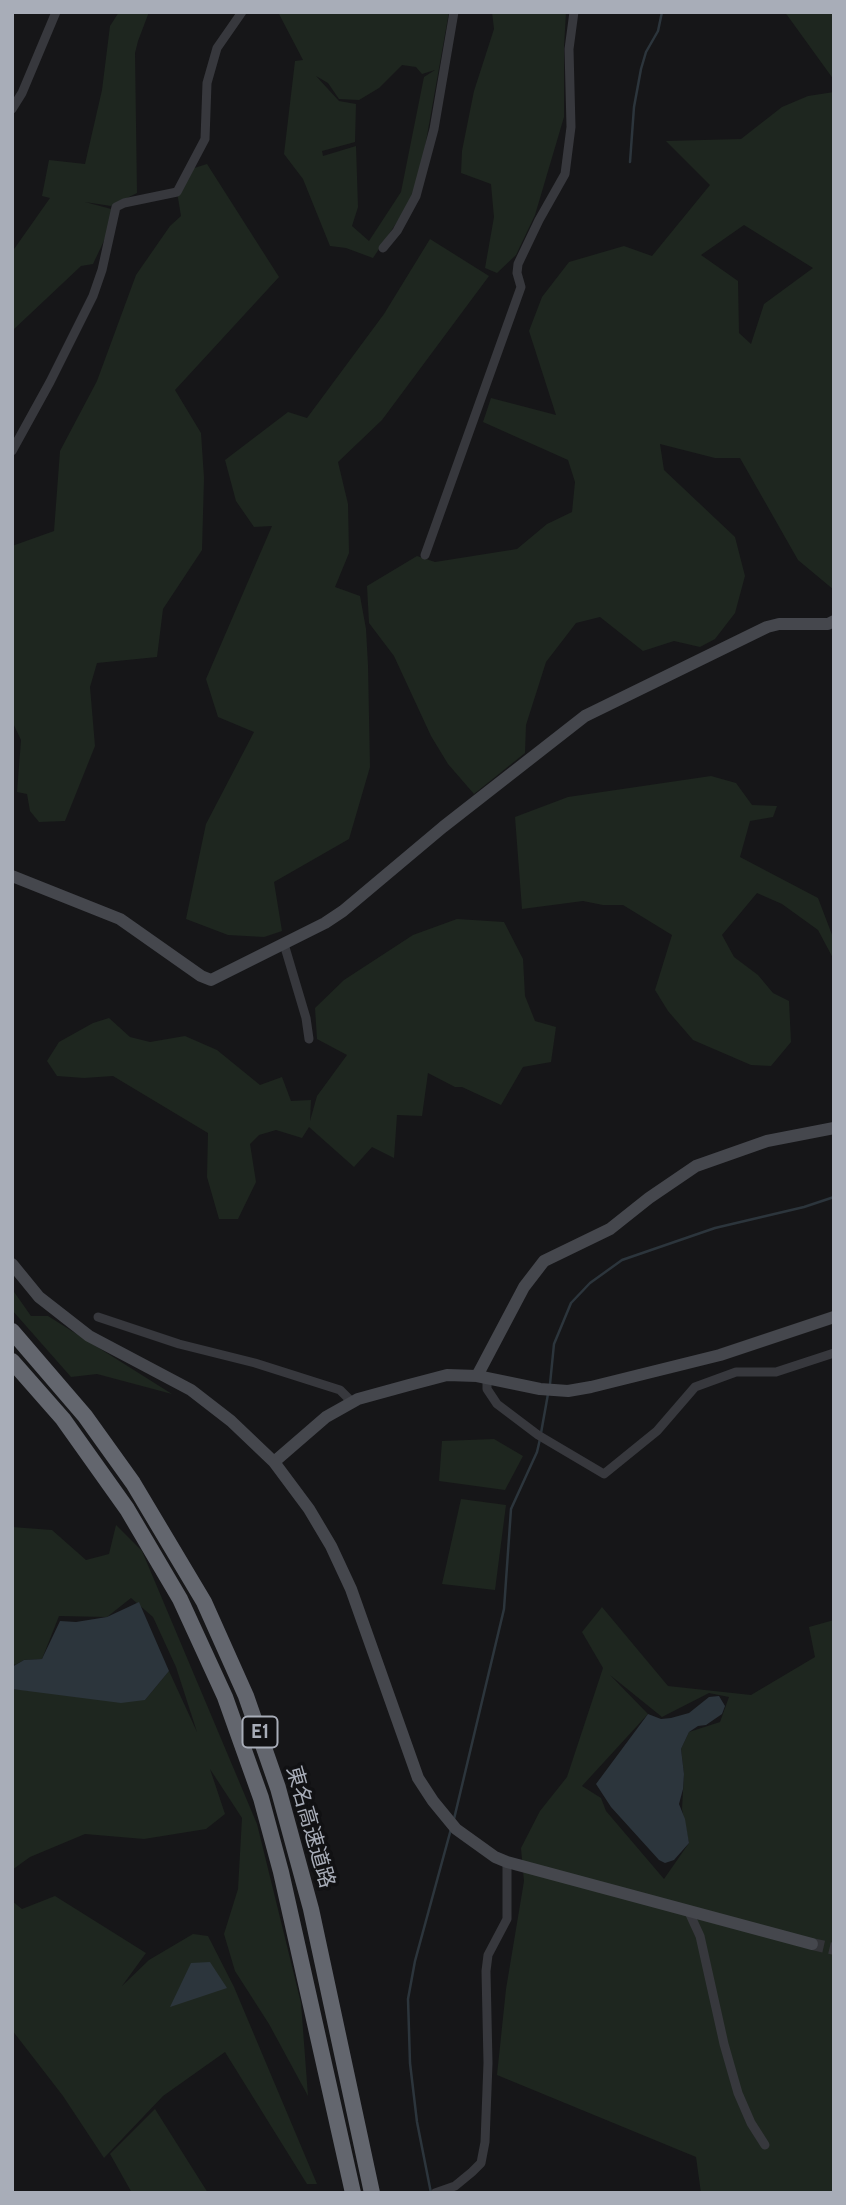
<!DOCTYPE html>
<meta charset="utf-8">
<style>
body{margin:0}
#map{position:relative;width:846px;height:2205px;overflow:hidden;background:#161618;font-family:Cabin,sans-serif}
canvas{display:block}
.frame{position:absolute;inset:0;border:14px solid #a8adb8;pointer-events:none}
</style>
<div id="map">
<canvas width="846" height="2205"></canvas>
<div class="frame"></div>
</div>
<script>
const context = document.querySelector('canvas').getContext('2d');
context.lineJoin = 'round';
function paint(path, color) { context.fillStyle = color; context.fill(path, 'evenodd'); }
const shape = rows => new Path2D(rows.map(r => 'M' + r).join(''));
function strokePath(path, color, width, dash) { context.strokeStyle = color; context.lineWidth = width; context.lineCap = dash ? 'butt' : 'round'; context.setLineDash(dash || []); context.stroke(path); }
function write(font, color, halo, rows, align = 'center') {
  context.font = font + ' Cabin,"Noto Sans JP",sans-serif'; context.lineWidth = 7; context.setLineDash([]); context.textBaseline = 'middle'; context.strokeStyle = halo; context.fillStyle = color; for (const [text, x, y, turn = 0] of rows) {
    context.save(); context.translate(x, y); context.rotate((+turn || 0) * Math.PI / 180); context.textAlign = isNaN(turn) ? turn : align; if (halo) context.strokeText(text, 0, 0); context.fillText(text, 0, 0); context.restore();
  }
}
const green = shape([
 [119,12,149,12,138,41,135,53,137,193,111,206,85,202,115,210,110,228,93,264,81,266,12,331,12,252,50,198,42,196,49,160,85,164,102,90,110,26],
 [278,12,449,12,417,192,373,258,346,248,330,246,303,179,284,154,295,61,303,60],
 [402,65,416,67,422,74,435,70,424,77,401,192,369,241,352,226,358,207,356,146,323,156,322,151,355,142,356,104,339,101,316,76,328,83,339,99,359,100,379,88],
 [492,12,566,12,564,47,564,117,535,215,516,255,497,273,485,268,494,217,491,184,461,173,462,151,474,91,494,29],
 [784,12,834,12,834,80,787,15],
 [834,92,834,590,798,560,740,458,715,458,660,444,664,470,735,537,745,576,735,613,715,639,700,647,674,641,643,651,600,617,576,623,546,662,526,725,525,753,474,794,448,764,431,736,394,656,369,623,367,586,417,556,435,562,517,549,547,524,572,512,575,482,568,460,483,422,491,398,556,415,529,331,542,297,569,262,624,246,652,256,710,185,666,141,741,139,782,107,808,96],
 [744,225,813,268,764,304,751,344,739,333,738,281,701,255],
 [207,164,279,277,175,390,201,433,204,478,202,550,163,609,157,657,97,663,90,687,95,746,65,821,39,822,30,811,27,794,17,792,21,740,12,721,12,546,54,531,60,451,97,381,136,275,170,226,181,216,177,192,188,170],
 [430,239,489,276,382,420,338,462,348,504,349,553,335,587,360,596,366,629,368,665,370,767,349,839,274,882,282,931,264,937,228,935,186,919,206,824,254,732,218,717,206,679,272,526,254,527,236,501,225,460,288,412,307,418,384,314],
 [711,776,736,783,752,805,777,806,773,817,750,821,740,857,818,898,834,940,834,960,818,930,782,904,757,893,722,935,734,957,758,975,773,993,789,1001,791,1042,771,1066,751,1065,693,1040,668,1011,655,990,672,935,623,905,603,905,583,901,522,909,515,817,568,797],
 [457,919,504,922,523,959,525,996,535,1021,556,1027,551,1062,523,1067,501,1105,462,1087,455,1087,428,1073,422,1116,397,1115,394,1158,372,1147,354,1167,309,1127,302,1138,276,1130,259,1135,250,1144,256,1182,238,1219,219,1219,207,1177,208,1133,113,1076,84,1078,57,1076,47,1061,59,1042,93,1023,109,1018,130,1037,150,1042,185,1036,217,1050,260,1085,282,1077,291,1101,311,1100,310,1121,317,1096,347,1055,317,1039,315,1008,344,980,413,935],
 [12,1289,31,1316,48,1316,172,1394,97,1374,71,1377,12,1310],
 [494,1439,523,1456,505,1490,439,1481,442,1441],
 [461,1499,506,1505,495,1590,442,1584],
 [116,1525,142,1551,257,1824,301,2003,308,2096,269,2024,235,1971,224,1934,238,1889,242,1818,210,1769,225,1814,206,1829,144,1839,85,1834,30,1857,12,1870,12,1689,145,1700,169,1671,197,1732,176,1667,153,1617,131,1598,107,1617,59,1616,42,1659,24,1660,15,1665,12,1662,12,1527,52,1530,86,1560,109,1554],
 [602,1607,668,1686,751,1695,815,1657,809,1627,834,1620,834,2193,701,2193,696,2157,497,2075,506,1989,524,1881,521,1848,540,1811,567,1777,603,1668,582,1632],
 [610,1675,662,1717,709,1693,729,1697,720,1722,689,1732,681,1749,684,1774,682,1809,689,1843,664,1879,606,1811,601,1798,582,1786,648,1714],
 [55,1896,146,1953,122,1986,149,1960,193,1934,208,1936,234,1987,317,2184,307,2184,225,2052,163,2096,104,2158,63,2096,12,2030,12,1901,22,1909],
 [155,2109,208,2193,132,2193,110,2154]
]);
const water = shape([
 [139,1602,169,1671,145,1700,121,1703,12,1689,12,1667,24,1660,42,1659,60,1621,76,1622,107,1617],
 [719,1696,725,1706,722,1714,706,1725,698,1726,689,1732,681,1749,684,1774,683,1789,679,1804,685,1819,689,1843,674,1860,665,1863,659,1860,611,1807,596,1784,648,1714,661,1719,671,1718,689,1713,709,1697],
 [210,1962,227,1988,170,2007,191,1963]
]);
const stream = shape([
 [630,162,634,107,641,69,646,52,658,31,662,12],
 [550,1384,554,1344,571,1303,590,1283,622,1260,715,1228,804,1207,834,1197],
 [541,1433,548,1394],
 [454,1819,504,1609,511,1509,537,1452,540,1439],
 [431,2193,417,2122,410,2063,408,1999,415,1961,451,1829]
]);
const secondaryTunnel = shape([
 [812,1944,834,1949]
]);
const street = shape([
 [12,109,22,93,56,12],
 [383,248,397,231,416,196,434,129,454,12],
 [12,451,50,382,93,296,102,270,116,207,124,203,177,192,205,139,207,83,217,48,242,12],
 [425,555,521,287,517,273,518,264,539,220,565,174,571,127,569,49,574,12],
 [284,944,306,1018,309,1039],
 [98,1317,179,1344,255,1363,340,1390,352,1402],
 [487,1378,487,1389,497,1404,538,1435,604,1474,657,1431,695,1387,736,1372,776,1372,834,1353],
 [689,1912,700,1936,724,2044,738,2093,751,2123,765,2145],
 [435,2193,455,2186,472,2172,481,2163,485,2142,488,2063,486,1971,488,1955,507,1919,507,1862]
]);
const secondary = shape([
 [12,876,120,919,201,976,211,980,325,923,343,911,443,827,585,716,767,627,779,624,828,624,834,621],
 [12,1264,39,1297,89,1336,191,1390,231,1421,274,1462,309,1509,331,1546,351,1589,418,1778,433,1801,456,1829,495,1857,507,1862,812,1944],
 [477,1376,524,1287,544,1261,610,1229,649,1198,696,1166,767,1141,834,1128],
 [274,1462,326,1417,358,1399,409,1385,447,1375,477,1376,540,1389,568,1391,591,1387,720,1355,834,1317]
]);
const highway = shape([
 [12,1331,85,1416,133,1483,204,1602,246,1696,278,1788,311,1909,372,2193],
 [12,1361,63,1419,127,1509,180,1599,225,1697,261,1798,281,1872,353,2193]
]);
const shields = [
 [260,1732,35]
];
const shieldNames = [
 ["E1",260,1732]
];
const streetNames = [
 ["東名高速道路",310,1827,74]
];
paint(green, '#1e261f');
paint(water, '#2c353c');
strokePath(stream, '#2c353c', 2.5);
strokePath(secondaryTunnel, '#333438', 12, [12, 6]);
strokePath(street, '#37383d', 9);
strokePath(secondary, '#45474d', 12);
strokePath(highway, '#63666e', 16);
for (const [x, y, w] of shields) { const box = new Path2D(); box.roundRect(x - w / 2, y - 15.5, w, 31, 5); context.fillStyle = '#111113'; context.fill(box); strokePath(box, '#a8adb8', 2); }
write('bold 19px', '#a8adb8', null, shieldNames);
write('21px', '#a8adb8', '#111113', streetNames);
</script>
